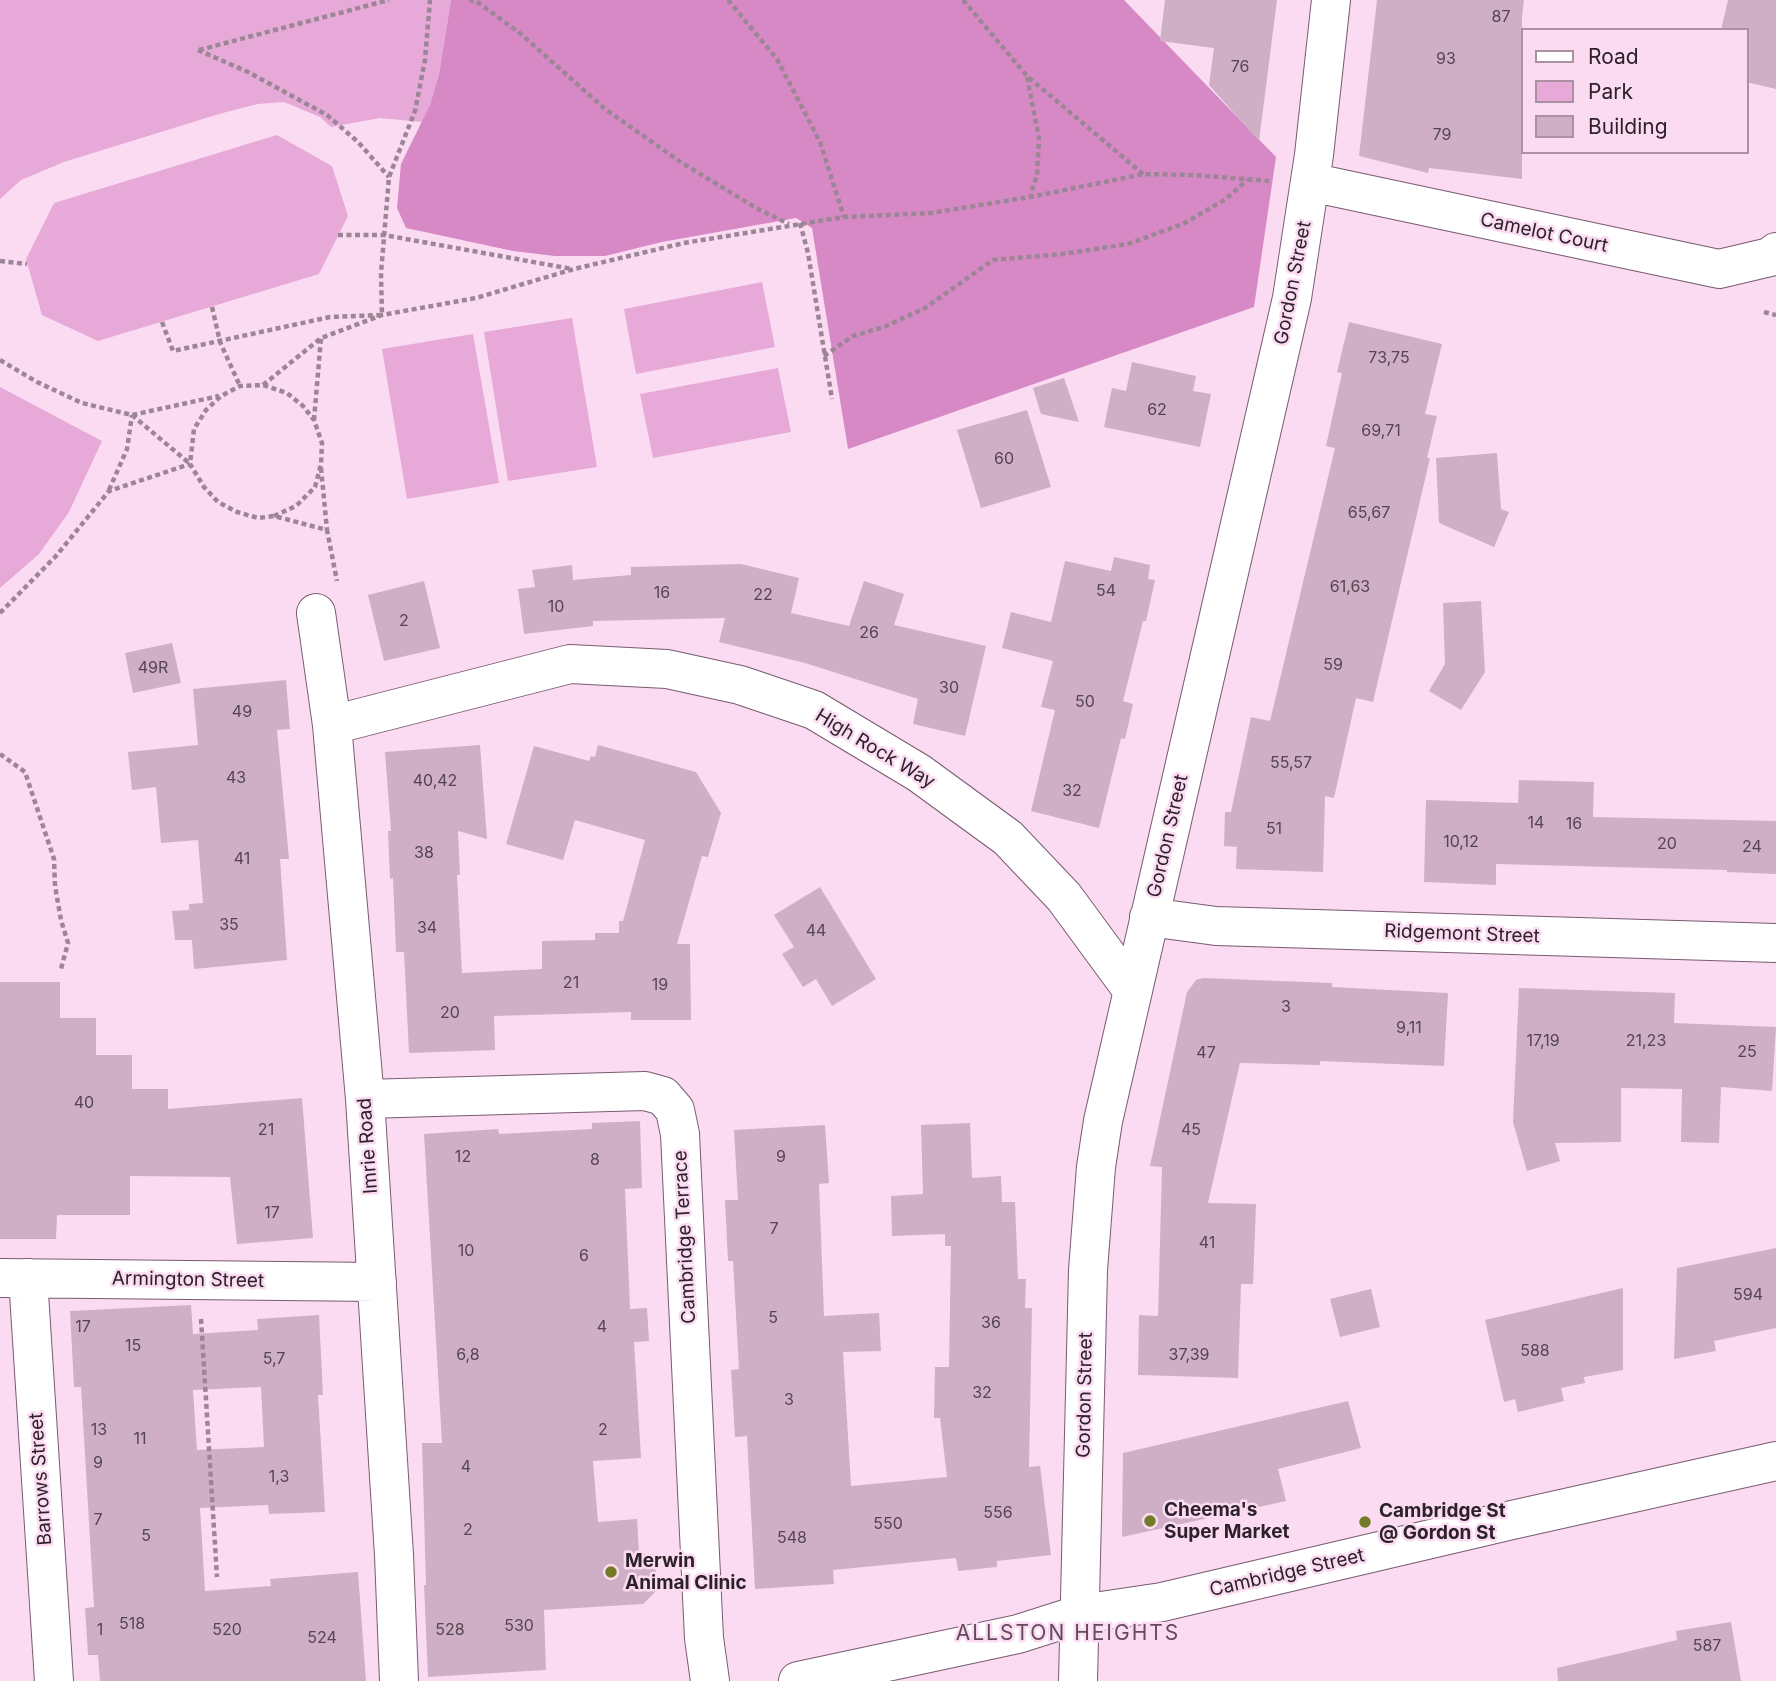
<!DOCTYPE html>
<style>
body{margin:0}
#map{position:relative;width:1776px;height:1681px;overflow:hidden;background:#fbdbf2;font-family:Inter,sans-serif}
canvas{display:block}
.legend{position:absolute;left:1521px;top:28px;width:228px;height:126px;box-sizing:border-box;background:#fbdbf2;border:2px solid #a991a2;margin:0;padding:9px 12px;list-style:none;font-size:21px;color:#2d222a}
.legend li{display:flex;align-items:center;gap:14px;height:35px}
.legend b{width:35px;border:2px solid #a991a2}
</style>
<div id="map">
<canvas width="1776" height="1681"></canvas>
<ul class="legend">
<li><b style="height:9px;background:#fff"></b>Road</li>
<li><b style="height:19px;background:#e7aad8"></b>Park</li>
<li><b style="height:19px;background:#ceafc6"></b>Building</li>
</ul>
</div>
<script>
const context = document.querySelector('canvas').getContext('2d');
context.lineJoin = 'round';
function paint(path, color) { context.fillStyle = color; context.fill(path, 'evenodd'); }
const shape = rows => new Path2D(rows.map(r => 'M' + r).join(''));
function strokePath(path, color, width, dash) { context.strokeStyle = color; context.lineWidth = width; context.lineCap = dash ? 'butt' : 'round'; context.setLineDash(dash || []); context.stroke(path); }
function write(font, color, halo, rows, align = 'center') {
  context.font = font + ' Inter,sans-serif'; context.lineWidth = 5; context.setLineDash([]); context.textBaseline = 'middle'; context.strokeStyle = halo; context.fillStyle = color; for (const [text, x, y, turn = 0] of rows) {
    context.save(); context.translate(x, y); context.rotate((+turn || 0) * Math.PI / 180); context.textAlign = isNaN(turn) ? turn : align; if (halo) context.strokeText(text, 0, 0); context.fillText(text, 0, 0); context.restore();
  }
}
const green = shape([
 [0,0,451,0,439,74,430,106,422,122,380,118,331,127,320,117,284,102,258,104,219,114,64,162,21,180,0,199],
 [277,135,332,166,348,216,319,274,98,341,42,315,26,259,54,203],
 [762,282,775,347,636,374,624,309],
 [572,318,597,467,508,481,484,332],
 [473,334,499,483,407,499,382,349],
 [778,368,791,432,653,458,640,394],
 [0,387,102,441,69,512,39,554,0,588]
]);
const forest = shape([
 [451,0,1124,0,1276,157,1254,307,848,449,812,228,796,218,662,242,605,256,555,256,513,251,406,228,397,208,401,164,430,105,439,74]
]);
const building = shape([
 [1165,0,1277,0,1259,141,1209,85,1214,48,1160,41],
 [1377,0,1524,0,1522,17,1522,179,1429,168,1428,173,1359,156],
 [1728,0,1776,0,1776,89,1746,82,1746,30,1721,30],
 [1349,322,1442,344,1425,414,1437,416,1427,458,1430,458,1373,702,1356,698,1334,798,1325,796,1323,872,1236,869,1237,847,1224,846,1225,812,1231,812,1251,717,1270,721,1335,448,1326,446,1342,373,1337,372],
 [1132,362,1196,376,1193,391,1211,394,1200,447,1104,427,1112,388,1126,391],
 [1064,378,1079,422,1041,414,1033,388],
 [1027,410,1051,487,981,508,957,430],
 [1497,453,1501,509,1509,512,1494,547,1439,523,1436,458],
 [1114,557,1150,565,1148,579,1155,580,1146,621,1143,621,1123,701,1133,704,1125,739,1121,738,1099,828,1031,811,1055,710,1041,707,1053,661,1002,648,1011,612,1051,622,1065,561,1111,571],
 [741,564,799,578,791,613,849,626,864,581,904,594,894,625,986,646,965,736,913,724,918,699,805,663,719,642,725,618,593,621,593,626,524,634,518,589,535,587,532,570,572,565,573,580,631,575,631,567],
 [424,581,440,648,384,661,368,595],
 [1481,601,1485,672,1461,710,1429,691,1445,664,1443,603],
 [172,643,181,683,133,693,125,653],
 [286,680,290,729,277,730,289,859,280,859,287,960,194,969,192,940,175,940,172,911,189,910,189,904,203,903,198,840,161,843,156,787,132,790,128,752,198,745,193,689],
 [480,745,487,839,458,831,460,875,457,875,462,973,542,969,542,941,595,940,595,933,619,933,619,921,623,921,645,840,575,820,563,860,506,844,534,746,589,761,591,756,595,757,598,745,696,772,721,813,708,857,702,856,677,944,690,944,691,1020,631,1020,631,1012,494,1016,495,1050,409,1053,404,952,396,952,393,878,390,879,388,831,391,831,385,752],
 [1519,780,1594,782,1593,817,1776,821,1776,874,1727,872,1727,870,1496,864,1496,885,1424,882,1426,800,1518,803],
 [820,887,876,979,832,1006,816,979,803,987,782,954,794,947,774,915],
 [1203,978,1332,983,1332,987,1448,993,1444,1066,1320,1061,1320,1065,1240,1063,1208,1203,1256,1204,1253,1284,1241,1284,1238,1378,1138,1375,1139,1315,1158,1316,1162,1167,1150,1166,1187,992,1196,980],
 [0,982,60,982,60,1018,96,1018,96,1055,132,1055,132,1089,168,1089,168,1109,302,1098,313,1238,237,1244,230,1177,130,1176,130,1215,57,1215,56,1239,0,1239],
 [1519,988,1675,993,1674,1023,1776,1027,1772,1091,1721,1087,1719,1143,1681,1142,1682,1089,1621,1088,1621,1142,1555,1143,1560,1161,1527,1171,1513,1122],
 [640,1121,642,1188,625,1189,630,1309,647,1308,649,1341,634,1342,641,1458,593,1461,598,1522,637,1519,639,1554,655,1554,657,1590,643,1604,544,1610,546,1670,428,1677,424,1585,426,1585,422,1443,442,1443,424,1134,498,1129,499,1134,592,1129,592,1123],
 [970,1123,972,1178,1001,1176,1002,1202,1015,1202,1018,1279,1026,1279,1025,1308,1032,1308,1029,1467,1040,1466,1051,1555,997,1561,997,1567,958,1571,956,1558,833,1570,834,1584,755,1589,747,1436,735,1437,731,1370,739,1369,733,1261,728,1261,725,1200,738,1200,734,1130,825,1125,829,1183,819,1184,824,1316,879,1313,881,1351,843,1352,851,1486,947,1477,940,1418,934,1418,935,1367,949,1367,951,1246,945,1246,945,1234,892,1236,891,1196,923,1194,921,1125],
 [1776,1248,1776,1328,1714,1341,1716,1351,1674,1359,1677,1268],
 [1623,1288,1623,1370,1584,1377,1585,1383,1561,1388,1564,1401,1518,1412,1515,1399,1504,1402,1485,1320],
 [1371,1289,1380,1327,1340,1337,1330,1299],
 [191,1305,193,1334,258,1330,257,1319,319,1315,323,1395,318,1395,325,1512,269,1514,268,1505,200,1508,205,1591,271,1586,270,1579,358,1572,366,1681,100,1681,98,1655,88,1655,85,1608,94,1607,81,1387,74,1387,70,1311],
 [261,1387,264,1447,197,1450,193,1390],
 [1348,1401,1361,1448,1278,1469,1286,1501,1122,1537,1123,1453],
 [1731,1622,1741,1681,1558,1681,1557,1668,1677,1640,1676,1631]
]);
const path = shape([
 [469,0,476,1,521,34,605,109,682,163,758,209,789,224],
 [728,0,777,59,820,142,844,217],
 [963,0,1027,76,1143,174],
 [198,50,248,72,327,115,358,142,389,177],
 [199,50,389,0],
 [1027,77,1039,138,1037,175,1030,197],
 [800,223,808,253,832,399],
 [338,235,384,235,572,269],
 [0,261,27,264],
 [212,307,220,342,240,386],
 [1764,312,1776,315],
 [162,322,173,351,330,317,382,315,381,273,389,177,415,111,425,60,430,0],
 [824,356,853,336,884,327,925,308,993,260,1062,254,1128,244,1183,224,1226,199,1247,180],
 [0,360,37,382,82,403,132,415,219,396],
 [263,385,321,338,382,315,476,298,574,269,684,243,844,217,931,213,1030,197,1144,174,1194,175,1269,181],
 [132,415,189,463],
 [314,420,321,338],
 [321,468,327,530],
 [109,490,127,449,132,415],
 [274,516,296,506,315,487,321,464,322,443,314,420,303,406,287,393,263,385,240,386,221,396,206,410,194,429,190,464,204,487,218,502,237,512,258,518,274,516,327,530,337,581],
 [0,613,56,556,109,491,190,464],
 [0,754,25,772,54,859,55,886,61,920,68,943,61,969],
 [201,1319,217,1577]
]);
const minor = shape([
 [1310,182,1719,269,1770,257,1776,252],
 [316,613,332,725,365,1099,394,1555,399,1681],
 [332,725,570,664,667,669,740,685,814,710,919,773,1008,838,1064,897,1133,991],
 [1149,917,1216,926,1776,943],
 [365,1099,645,1091,663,1096,675,1110,680,1134,704,1638,710,1681],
 [0,1278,377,1282],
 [28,1278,54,1681],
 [1078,1681,1088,1270,1096,1167,1103,1121,1292,298,1314,155,1331,0]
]);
const major = shape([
 [798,1681,1018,1634,1081,1614,1162,1602,1512,1520,1776,1461]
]);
const markers = [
 [1150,1521,7,"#747b26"],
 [1365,1522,7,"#747b26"],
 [611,1572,7,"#747b26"]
];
const numberNames = [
 ["87",1501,17],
 ["93",1446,59],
 ["76",1240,67],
 ["79",1442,135],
 ["73,75",1389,358],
 ["62",1157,410],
 ["69,71",1381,431],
 ["60",1004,459],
 ["65,67",1369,513],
 ["61,63",1350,587],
 ["54",1106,591],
 ["16",662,593],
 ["22",763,595],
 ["10",556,607],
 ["2",404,621],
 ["26",869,633],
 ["59",1333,665],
 ["49R",153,668],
 ["30",949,688],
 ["50",1085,702],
 ["49",242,712],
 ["55,57",1291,763],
 ["43",236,778],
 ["40,42",435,781],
 ["32",1072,791],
 ["14",1536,823],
 ["16",1574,824],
 ["51",1274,829],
 ["10,12",1461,842],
 ["20",1667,844],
 ["24",1752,847],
 ["38",424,853],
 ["41",242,859],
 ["35",229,925],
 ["34",427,928],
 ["44",816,931],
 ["21",571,983],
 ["19",660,985],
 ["3",1286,1007],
 ["20",450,1013],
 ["9,11",1409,1028],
 ["17,19",1543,1041],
 ["21,23",1646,1041],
 ["25",1747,1052],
 ["47",1206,1053],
 ["40",84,1103],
 ["21",266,1130],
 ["45",1191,1130],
 ["12",463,1157],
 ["9",781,1157],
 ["8",595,1160],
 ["17",272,1213],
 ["7",774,1229],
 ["41",1207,1243],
 ["10",466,1251],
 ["6",584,1256],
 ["594",1748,1295],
 ["5",773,1318],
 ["36",991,1323],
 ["17",83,1327],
 ["4",602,1327],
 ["15",133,1346],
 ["588",1535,1351],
 ["6,8",468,1355],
 ["37,39",1189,1355],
 ["5,7",274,1359],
 ["32",982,1393],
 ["3",789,1400],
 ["13",99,1430],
 ["2",603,1430],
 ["11",140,1439],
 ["9",98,1463],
 ["4",466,1467],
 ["1,3",279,1477],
 ["556",998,1513],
 ["7",98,1520],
 ["550",888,1524],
 ["2",468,1530],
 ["5",146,1536],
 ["548",792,1538],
 ["518",132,1624],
 ["530",519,1626],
 ["1",100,1630],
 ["520",227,1630],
 ["528",450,1630],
 ["524",322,1638],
 ["587",1707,1646]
];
const streetNames = [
 ["Camelot Court",1544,233,12],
 ["Gordon Street",1293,283,-79],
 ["High Rock Way",875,749,31],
 ["Gordon Street",1168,836,-77],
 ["Ridgemont Street",1462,934,2],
 ["Imrie Road",368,1146,-94],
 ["Cambridge Terrace",685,1237,-93],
 ["Armington Street",188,1280,1],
 ["Gordon Street",1085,1395,-89],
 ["Barrows Street",41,1479,-94],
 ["Cambridge Street",1287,1573,-13]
];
const poiNames = [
 ["Cheema's",1164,1510],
 ["Super Market",1164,1532],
 ["Cambridge St",1379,1511],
 ["@ Gordon St",1379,1533],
 ["Merwin",625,1561],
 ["Animal Clinic",625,1583]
];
const neighbourhoodNames = [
 ["ALLSTON HEIGHTS",1068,1634]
];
paint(green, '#e7aad8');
paint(forest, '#d789c6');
paint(building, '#ceafc6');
strokePath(minor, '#775b70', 40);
strokePath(major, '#775b70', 40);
strokePath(path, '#9c8696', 4.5, [5, 3.5]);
strokePath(minor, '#fff', 38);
strokePath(major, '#fff', 38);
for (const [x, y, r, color] of markers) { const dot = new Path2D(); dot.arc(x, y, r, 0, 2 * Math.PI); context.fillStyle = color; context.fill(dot); strokePath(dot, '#fbdbf2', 2.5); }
write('16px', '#554551', null, numberNames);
write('19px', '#2d222a', '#fbdbf2', streetNames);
write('bold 19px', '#2d222a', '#fbdbf2', poiNames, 'left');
context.letterSpacing = '2px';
write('21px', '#654a5e', '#fbdbf2', neighbourhoodNames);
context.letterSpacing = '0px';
</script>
